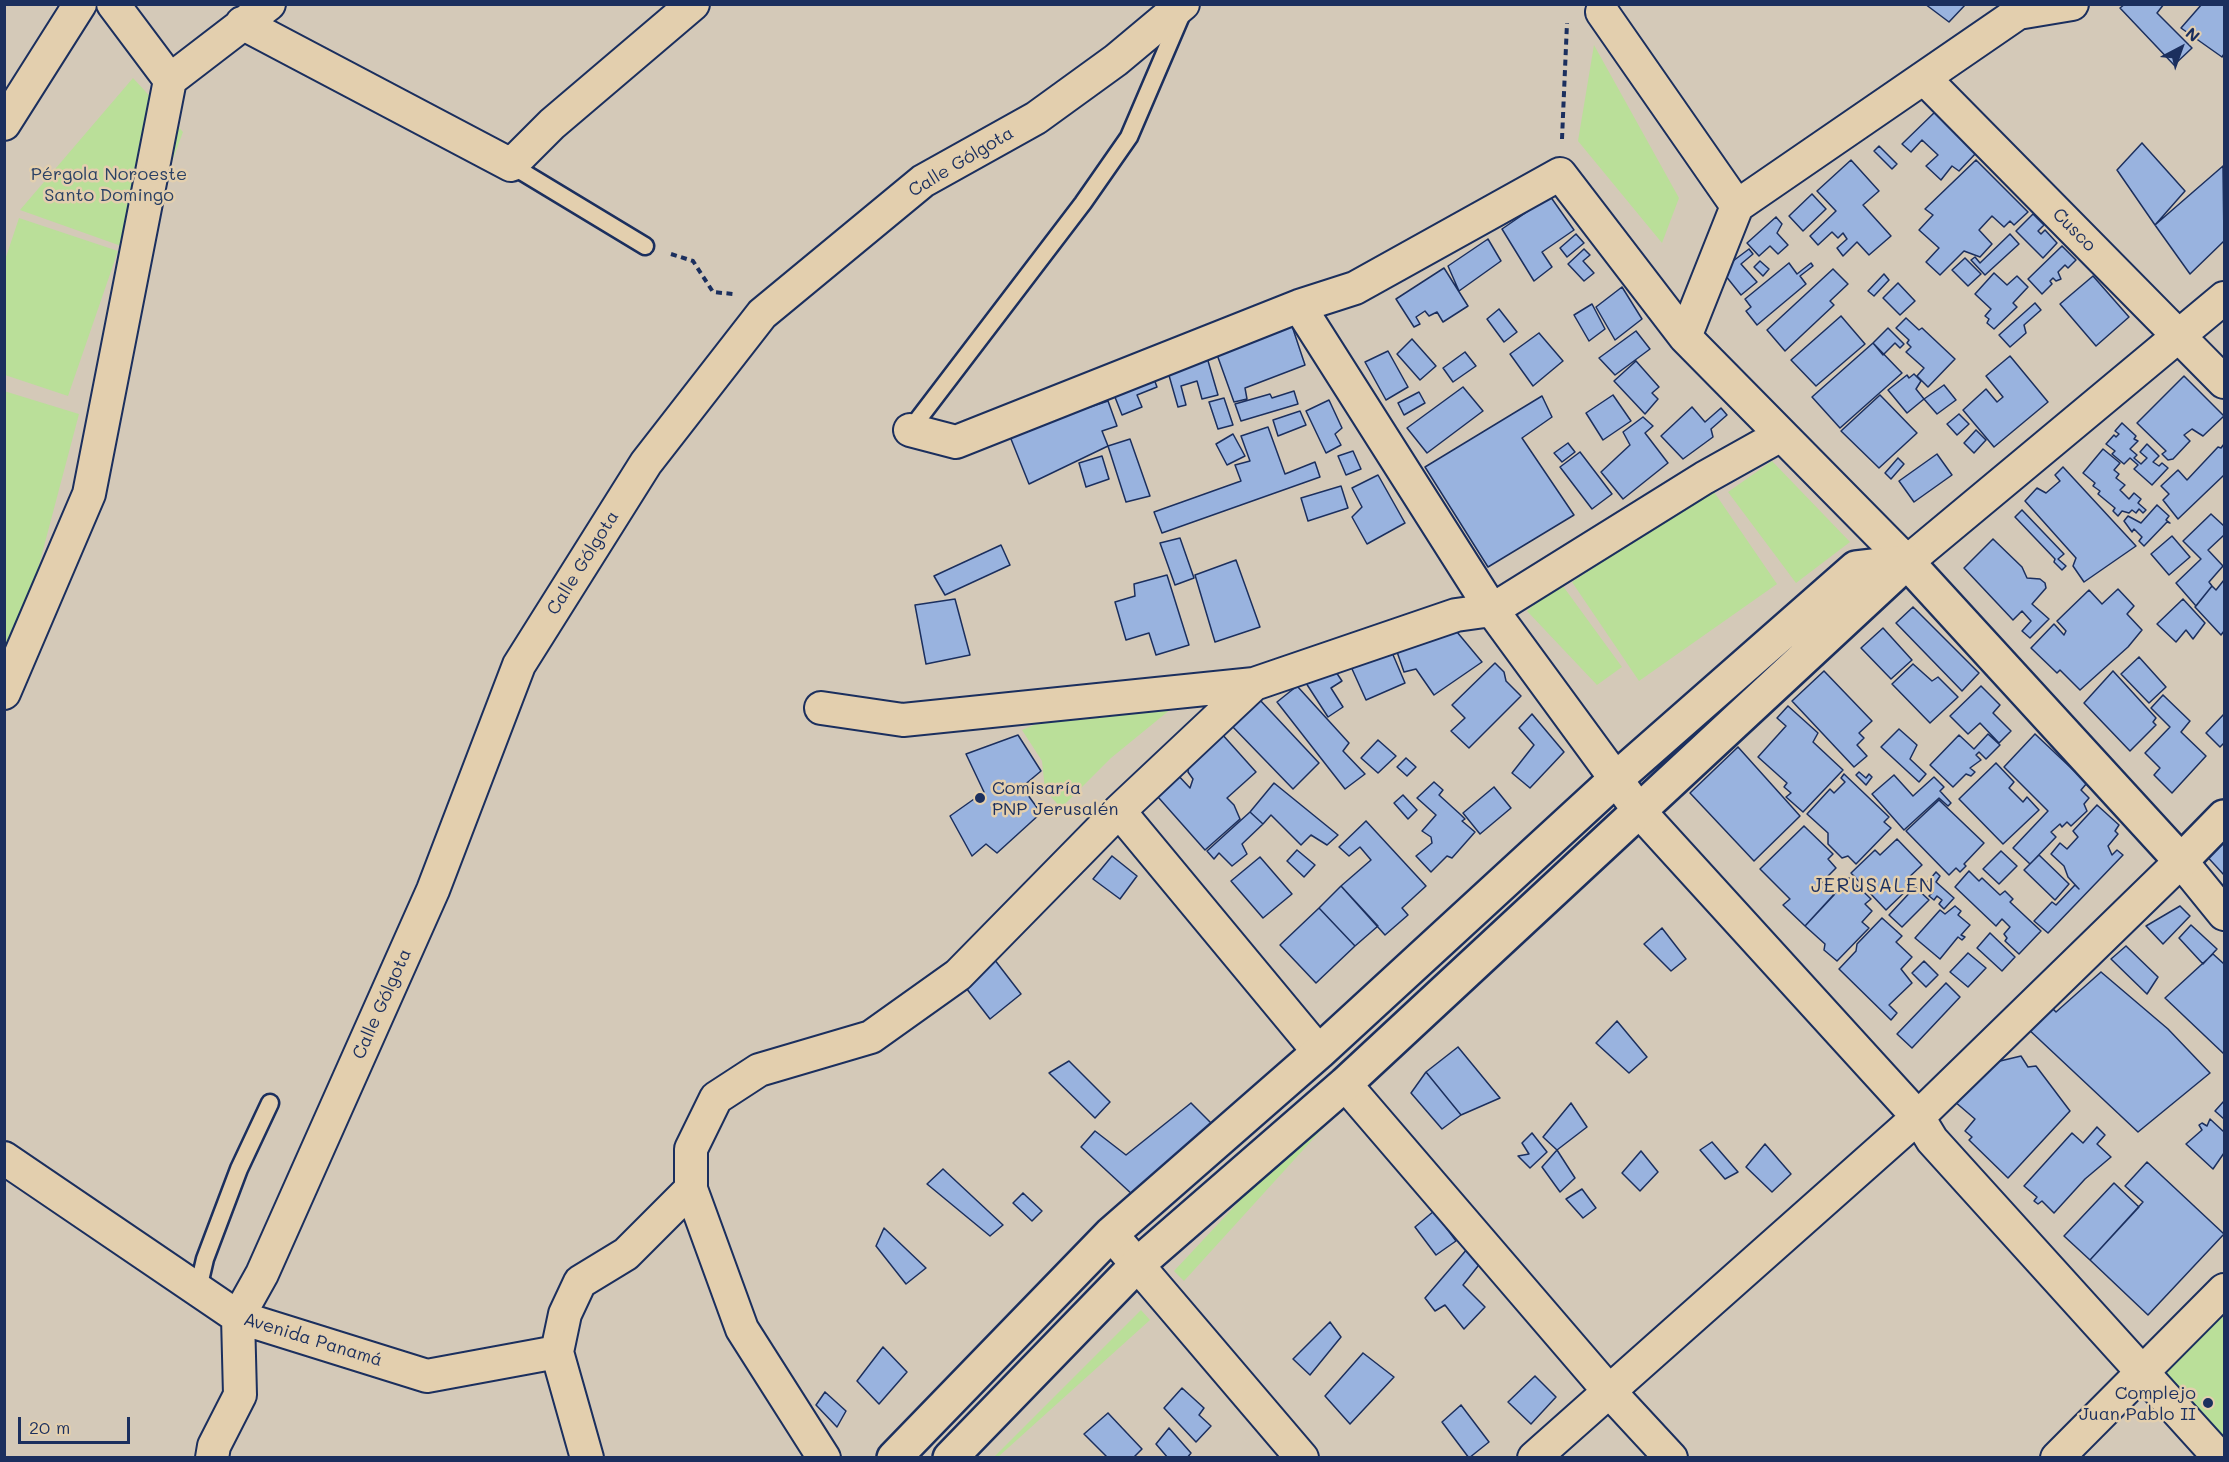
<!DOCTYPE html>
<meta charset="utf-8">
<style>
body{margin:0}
#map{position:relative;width:2229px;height:1462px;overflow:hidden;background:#d4c9b8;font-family:Mali,sans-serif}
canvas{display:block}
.frame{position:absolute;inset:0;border:6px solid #1b2f5e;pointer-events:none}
.north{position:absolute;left:2151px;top:18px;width:60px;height:60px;-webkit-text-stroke:4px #e3cfae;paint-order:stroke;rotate:41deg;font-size:16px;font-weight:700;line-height:24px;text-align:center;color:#1b2f5e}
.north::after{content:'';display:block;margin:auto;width:21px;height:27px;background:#1b2f5e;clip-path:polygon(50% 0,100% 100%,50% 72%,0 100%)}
.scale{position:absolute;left:18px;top:1417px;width:112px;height:27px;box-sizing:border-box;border:3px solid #1b2f5e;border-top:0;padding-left:8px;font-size:18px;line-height:21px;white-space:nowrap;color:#1b2f5e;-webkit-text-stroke:4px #e3cfae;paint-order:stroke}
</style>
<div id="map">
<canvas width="2229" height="1462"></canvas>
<div class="frame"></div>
<div class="north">N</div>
<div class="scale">20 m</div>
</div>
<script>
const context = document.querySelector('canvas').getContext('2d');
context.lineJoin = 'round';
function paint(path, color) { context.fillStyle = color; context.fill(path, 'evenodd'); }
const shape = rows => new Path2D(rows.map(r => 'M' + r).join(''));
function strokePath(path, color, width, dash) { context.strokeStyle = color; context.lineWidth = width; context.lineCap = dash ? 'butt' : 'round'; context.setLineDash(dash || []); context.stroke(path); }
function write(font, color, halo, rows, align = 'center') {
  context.font = font + ' Mali,sans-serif'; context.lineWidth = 5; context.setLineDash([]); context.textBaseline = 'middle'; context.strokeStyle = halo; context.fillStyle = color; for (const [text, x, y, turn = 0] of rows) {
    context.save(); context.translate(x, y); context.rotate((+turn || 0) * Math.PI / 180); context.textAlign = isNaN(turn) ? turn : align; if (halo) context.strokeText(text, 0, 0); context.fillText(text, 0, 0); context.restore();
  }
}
const green = shape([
 [1594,45,1679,198,1662,243,1578,141],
 [133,78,183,132,138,252,20,210],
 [19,218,118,251,68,396,5,375,5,260],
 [4,391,79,414,6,690,4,690],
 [1772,461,1850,542,1796,583,1728,492],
 [1712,489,1777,584,1639,681,1572,582],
 [1560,582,1622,667,1597,685,1527,611],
 [1182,700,1111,758,1061,808,1045,790,1042,761,1022,730,1050,718],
 [1335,1099,1343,1106,1184,1281,1174,1271],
 [2224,1308,2224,1438,2158,1368],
 [1141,1310,1150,1320,998,1457,994,1457]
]);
const building = shape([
 [1925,4,1966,4,1949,22,1925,4],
 [2125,4,2164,4,2157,13,2192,48,2174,65,2120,8,2125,4],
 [2202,4,2224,4,2224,54,2222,57,2181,28,2202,4],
 [1936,111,1977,152,1959,171,1952,166,1941,180,1926,166,1938,155,1922,140,1911,152,1902,144,1936,111],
 [2142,143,2185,191,2155,225,2117,170,2142,143],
 [1879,146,1897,164,1892,169,1874,151,1879,146],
 [1851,160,1879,191,1863,205,1891,236,1869,255,1857,242,1843,256,1837,248,1847,239,1843,233,1838,238,1832,232,1818,245,1810,236,1836,211,1817,191,1851,160],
 [1976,160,2028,212,2014,225,2010,221,2004,227,1992,216,1979,230,1992,244,1980,257,1964,251,1940,275,1926,262,1939,248,1919,230,1933,215,1925,209,1976,160],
 [2223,166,2224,241,2190,274,2155,225,2223,166],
 [1812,194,1826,209,1803,231,1789,216,1812,194],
 [1550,196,1574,230,1542,252,1552,267,1534,281,1502,229,1550,196],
 [2033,214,2044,225,2038,231,2041,234,2045,230,2057,243,2043,258,2016,231,2033,214],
 [1776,217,1782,224,1777,233,1788,245,1778,254,1770,246,1759,256,1747,243,1776,217],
 [1576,234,1584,243,1567,257,1560,248,1576,234],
 [2010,234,2019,244,1985,275,1971,260,1975,257,1980,263,2010,234],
 [1488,239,1501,261,1459,291,1448,266,1488,239],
 [2062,246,2076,260,2068,268,2065,265,2058,272,2061,279,2056,281,2053,278,2050,281,2052,284,2042,294,2028,279,2062,246],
 [1584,249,1590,255,1583,261,1594,273,1584,281,1568,264,1584,249],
 [1749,249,1753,254,1741,264,1757,282,1741,295,1721,270,1749,249],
 [1965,258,1981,274,1968,286,1952,270,1965,258],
 [1760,261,1769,269,1763,276,1754,267,1760,261],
 [1789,263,1797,274,1811,263,1813,266,1800,276,1806,284,1757,325,1746,311,1751,307,1745,299,1789,263],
 [1444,268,1468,306,1443,322,1437,312,1429,316,1425,311,1416,317,1420,324,1414,327,1396,299,1444,268],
 [1833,269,1848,284,1830,301,1834,305,1785,351,1767,330,1833,269],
 [1994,273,2007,285,2017,276,2028,287,2013,303,2017,307,1994,329,1987,323,1989,319,1985,316,1991,309,1975,294,1994,273],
 [1884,274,1889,280,1874,296,1868,291,1884,274],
 [2093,276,2129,317,2096,346,2060,304,2093,276],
 [1898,283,1915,301,1900,315,1883,298,1898,283],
 [1622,287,1642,319,1615,340,1596,307,1622,287],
 [2035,303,2041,310,2024,325,2026,333,2010,347,1999,335,2035,303],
 [1592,304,1605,329,1589,341,1574,315,1592,304],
 [1499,309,1517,332,1504,342,1487,319,1499,309],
 [1841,316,1865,344,1816,386,1791,360,1841,316],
 [1906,318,1919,330,1922,328,1955,359,1928,387,1917,376,1924,368,1906,352,1911,347,1907,343,1909,340,1896,328,1906,318],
 [1291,323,1305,365,1245,388,1247,399,1234,402,1215,349,1291,323],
 [1888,328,1904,344,1900,348,1895,343,1883,355,1873,343,1888,328],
 [1636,331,1650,349,1615,375,1599,358,1636,331],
 [1539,333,1563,361,1533,386,1510,354,1539,333],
 [1412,339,1436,366,1420,380,1397,354,1412,339],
 [1873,343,1902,373,1840,428,1812,397,1873,343],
 [1388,351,1408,387,1386,400,1365,362,1388,351],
 [1465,352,1476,366,1453,382,1443,368,1465,352],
 [1206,354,1218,395,1202,399,1197,381,1181,386,1186,405,1178,407,1166,365,1206,354],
 [2010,356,2048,402,1994,447,1963,410,1986,389,1997,402,2003,397,1986,376,2010,356],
 [1636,361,1659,387,1652,393,1658,399,1645,414,1614,381,1636,361],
 [1151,371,1157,387,1137,395,1142,407,1122,415,1111,387,1151,371],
 [1914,374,1921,381,1916,389,1924,399,1907,413,1888,390,1907,375,1909,378,1914,374],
 [2184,376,2224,416,2203,436,2192,429,2184,435,2190,441,2173,459,2168,460,2162,454,2166,451,2137,423,2184,376],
 [1944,385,1956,400,1937,414,1924,399,1944,385],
 [1463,387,1483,411,1427,453,1407,428,1463,387],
 [1294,391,1298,404,1241,421,1235,404,1270,394,1272,398,1294,391],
 [1419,392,1425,403,1404,415,1398,403,1419,392],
 [1613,395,1631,421,1603,440,1586,413,1613,395],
 [1880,395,1917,433,1879,468,1841,431,1880,395],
 [1542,396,1552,417,1522,438,1574,515,1488,567,1425,467,1542,396],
 [1224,398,1233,425,1218,429,1209,402,1224,398],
 [1329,400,1342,428,1335,434,1341,445,1326,453,1306,411,1329,400],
 [1108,401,1117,426,1102,431,1108,446,1029,484,1009,434,1108,401],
 [1692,407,1705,422,1721,408,1727,415,1711,429,1713,437,1683,459,1661,436,1692,407],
 [1300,411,1306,425,1278,436,1273,420,1300,411],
 [1959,414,1969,424,1957,435,1947,424,1959,414],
 [1643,417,1653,426,1645,433,1668,463,1623,499,1601,472,1630,445,1623,432,1643,417],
 [2122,423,2136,436,2134,439,2138,441,2130,449,2137,455,2134,458,2141,464,2147,458,2140,452,2147,444,2159,456,2153,462,2159,466,2162,463,2168,468,2152,485,2134,469,2138,465,2130,458,2124,464,2112,454,2115,451,2106,444,2114,435,2116,437,2119,434,2115,431,2122,423],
 [1268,427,1285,474,1315,462,1320,477,1162,533,1154,512,1241,481,1235,465,1250,461,1241,436,1268,427],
 [1976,430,1986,440,1974,453,1964,443,1976,430],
 [1233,434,1245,456,1227,465,1216,444,1233,434],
 [1130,439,1150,496,1126,502,1108,446,1130,439],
 [1568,443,1575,452,1562,462,1554,453,1568,443],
 [2224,444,2224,475,2178,519,2163,500,2169,494,2161,486,2178,470,2187,480,2218,447,2221,448,2224,444],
 [2103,449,2120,463,2114,470,2119,474,2116,478,2125,485,2120,490,2129,499,2134,493,2141,499,2138,503,2146,510,2143,513,2139,509,2136,513,2132,510,2129,513,2122,511,2118,516,2113,511,2115,508,2098,494,2100,491,2093,486,2095,483,2083,473,2103,449],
 [1353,451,1361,469,1346,475,1338,456,1353,451],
 [1580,452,1612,494,1592,509,1560,467,1580,452],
 [1937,454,1952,475,1914,502,1899,481,1937,454],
 [1102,456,1109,479,1086,487,1079,463,1102,456],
 [1898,458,1904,464,1891,479,1885,473,1898,458],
 [2063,467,2136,546,2084,582,2073,566,2076,558,2025,501,2037,488,2046,493,2060,481,2055,475,2063,467],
 [1378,475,1405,523,1367,544,1352,517,1362,507,1352,488,1378,475],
 [1341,486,1348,508,1308,521,1301,498,1341,486],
 [2157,505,2169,516,2166,520,2170,523,2167,522,2144,546,2139,541,2142,537,2134,529,2132,532,2124,521,2128,516,2141,523,2157,505],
 [2022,510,2064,554,2058,559,2066,566,2062,570,2054,562,2055,559,2015,517,2022,510],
 [2211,514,2224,526,2224,535,2208,550,2223,566,2209,582,2212,586,2196,606,2176,583,2201,559,2183,541,2211,514],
 [2172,536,2190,557,2169,575,2151,554,2172,536],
 [1180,538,1194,578,1175,585,1160,543,1180,538],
 [1993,539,2022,567,2027,578,2040,579,2045,583,2046,588,2032,604,2049,619,2030,638,2022,631,2031,621,2022,611,2013,620,1964,568,1993,539],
 [1001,545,1010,565,945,595,934,576,1001,545],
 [1236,560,1260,627,1215,642,1195,575,1236,560],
 [1167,575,1189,645,1156,655,1149,633,1126,640,1115,602,1135,596,1134,584,1167,575],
 [2224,580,2224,631,2221,635,2195,607,2212,586,2216,590,2224,580],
 [2118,589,2134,606,2127,614,2142,630,2128,647,2080,690,2060,670,2057,673,2031,648,2054,624,2064,635,2066,631,2057,621,2089,590,2102,604,2118,589],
 [955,599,970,655,926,664,915,605,955,599],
 [2183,599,2205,623,2193,639,2186,630,2176,642,2157,624,2183,599],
 [1913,607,1979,673,1962,691,1896,623,1913,607],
 [1452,626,1482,662,1434,695,1416,669,1404,672,1395,646,1452,626],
 [1883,628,1912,660,1891,679,1861,648,1883,628],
 [1388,643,1405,683,1366,700,1348,660,1388,643],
 [2139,657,2166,687,2149,703,2121,674,2139,657],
 [1495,663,1504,672,1506,681,1521,696,1469,748,1451,731,1465,718,1452,705,1495,663],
 [1913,664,1932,681,1938,677,1958,697,1930,723,1892,684,1913,664],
 [1332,666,1342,681,1331,688,1343,707,1328,717,1306,683,1332,666],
 [1824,671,1872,721,1859,733,1864,738,1857,745,1867,756,1854,767,1792,701,1824,671],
 [2113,671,2156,718,2153,722,2156,725,2130,751,2084,703,2113,671],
 [1297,686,1349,743,1343,751,1365,774,1345,789,1277,702,1297,686],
 [1981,686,2000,705,1993,713,2011,731,1999,743,1980,723,1968,734,1950,716,1981,686],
 [2163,695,2190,721,2181,732,2206,756,2172,793,2154,775,2160,768,2145,753,2170,727,2151,708,2163,695],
 [1259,699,1319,763,1293,789,1231,725,1259,699],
 [1788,706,1818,733,1813,742,1843,770,1803,812,1786,797,1791,793,1784,787,1787,783,1758,757,1786,726,1777,718,1788,706],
 [1532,714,1564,752,1530,788,1512,773,1534,745,1519,728,1532,714],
 [2224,714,2224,743,2220,747,2206,733,2224,714],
 [1899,729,1917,745,1910,759,1926,774,1919,782,1881,747,1899,729],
 [1221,733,1256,772,1227,798,1234,805,1240,819,1205,850,1158,797,1177,779,1172,774,1175,772,1190,788,1193,779,1188,772,1189,763,1221,733],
 [1988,734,2000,745,1986,759,1979,752,1976,755,1981,760,1970,768,1975,772,1971,776,1966,774,1953,787,1930,765,1959,735,1974,749,1988,734],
 [2035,734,2087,783,2081,790,2089,798,2084,804,2087,811,2071,826,2067,822,2062,827,2060,824,2051,832,2056,837,2030,864,2013,848,2048,811,2004,767,2035,734],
 [1018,735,1041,771,1022,787,1041,813,997,853,986,844,972,856,950,816,984,792,966,754,1018,735],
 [1378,740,1396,756,1378,773,1361,758,1378,740],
 [1738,747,1800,816,1754,861,1690,793,1738,747],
 [1406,758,1416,767,1407,776,1397,767,1406,758],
 [1996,763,2014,782,2009,788,2023,802,2027,797,2039,810,2003,844,1959,799,1996,763],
 [1859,772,1866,778,1869,774,1872,777,1866,785,1856,775,1859,772],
 [1844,774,1889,817,1884,822,1891,828,1856,864,1848,856,1842,858,1828,844,1828,833,1807,814,1830,789,1834,793,1845,782,1841,778,1844,774],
 [1894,775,1913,796,1934,777,1944,787,1940,791,1951,803,1948,806,1939,798,1904,830,1872,794,1894,775],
 [1434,782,1443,790,1439,795,1461,815,1465,819,1462,821,1475,832,1452,858,1447,856,1431,872,1416,856,1432,843,1431,837,1422,831,1436,815,1417,798,1434,782],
 [1274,783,1338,835,1327,845,1311,835,1301,845,1271,815,1263,824,1250,812,1274,783],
 [1494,787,1511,808,1480,834,1463,813,1494,787],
 [1403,795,1417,810,1408,819,1394,803,1403,795],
 [1939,800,1984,843,1964,864,1966,866,1960,872,1956,868,1949,875,1906,831,1939,800],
 [2097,805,2119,825,2115,831,2118,834,2108,846,2112,855,2117,850,2123,855,2048,933,2034,921,2052,902,2056,905,2075,885,2079,889,2068,877,2064,866,2051,854,2060,843,2067,849,2078,837,2073,831,2097,805],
 [1250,812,1263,824,1242,844,1247,854,1232,866,1219,853,1214,859,1207,851,1250,812],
 [1366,821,1426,886,1402,908,1408,915,1385,935,1341,886,1371,860,1360,847,1349,856,1339,847,1366,821],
 [1804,826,1833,854,1828,859,1836,868,1822,882,1834,895,1805,926,1783,905,1790,899,1760,869,1804,826],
 [2224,835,2224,875,2203,852,2224,835],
 [1897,839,1922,865,1906,880,1912,885,1886,910,1851,873,1875,850,1880,855,1897,839],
 [1297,850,1315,865,1304,877,1287,861,1297,850],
 [2001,851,2017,866,1999,884,1983,869,2001,851],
 [2039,855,2069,884,2055,900,2024,870,2039,855],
 [1112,856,1137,876,1120,899,1093,879,1112,856],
 [1260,857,1292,894,1263,918,1231,881,1260,857],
 [1969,871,1979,881,1982,878,2000,895,2005,891,2013,899,2010,902,2041,931,2019,954,2005,941,2007,938,2004,934,2010,927,2002,919,1996,926,1955,887,1969,871],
 [1936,872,1940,876,1936,882,1954,898,1944,909,1939,904,1942,900,1937,896,1934,900,1929,896,1933,892,1925,885,1936,872],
 [1849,878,1871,899,1865,904,1872,911,1862,922,1869,928,1837,961,1824,950,1825,944,1805,926,1849,878],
 [1341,886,1378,926,1355,946,1319,908,1341,886],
 [1915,887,1929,900,1902,927,1889,915,1915,887],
 [1955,906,1961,911,1958,915,1970,925,1961,935,1965,937,1962,940,1958,937,1940,959,1915,938,1940,910,1945,914,1955,906],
 [2180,906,2190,916,2163,944,2146,926,2180,906],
 [1319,908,1355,946,1316,983,1280,945,1319,908],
 [1882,918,1902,936,1896,942,1912,957,1901,969,1912,983,1889,1005,1897,1013,1891,1020,1839,969,1856,951,1857,944,1882,918],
 [2191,925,2217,949,2203,964,2179,938,2191,925],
 [1662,928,1686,959,1671,971,1644,944,1662,928],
 [1990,933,2015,957,2002,971,1977,948,1990,933],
 [2126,946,2158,977,2147,994,2111,959,2126,946],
 [1968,953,1986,968,1968,987,1950,972,1968,953],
 [2213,954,2224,964,2224,1054,2165,998,2213,954],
 [994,959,1021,994,990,1019,963,984,994,959],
 [1924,961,1938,975,1926,987,1912,973,1924,961],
 [2101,972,2168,1029,2210,1073,2138,1132,2026,1027,2048,1004,2056,1012,2101,972],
 [1946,983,1960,997,1912,1048,1897,1034,1946,983],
 [1617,1021,1647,1057,1629,1073,1596,1043,1617,1021],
 [1458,1047,1500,1098,1461,1115,1426,1072,1458,1047],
 [2021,1056,2028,1067,2036,1066,2070,1111,2008,1178,1969,1140,1972,1137,1965,1131,1975,1119,1954,1101,1996,1062,2021,1056],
 [1069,1061,1110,1102,1095,1118,1049,1073,1069,1061],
 [1426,1072,1461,1115,1442,1129,1411,1093,1426,1072],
 [2224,1101,2224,1119,2215,1111,2224,1101],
 [1191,1103,1217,1129,1134,1196,1081,1147,1095,1131,1126,1155,1191,1103],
 [1571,1103,1587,1127,1557,1150,1543,1137,1571,1103],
 [2210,1119,2224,1132,2224,1153,2213,1169,2186,1144,2202,1130,2199,1125,2202,1123,2207,1126,2210,1119],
 [2097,1127,2105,1135,2097,1144,2111,1157,2085,1179,2054,1213,2042,1201,2038,1204,2034,1201,2037,1197,2024,1186,2072,1133,2083,1143,2097,1127],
 [1532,1133,1547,1152,1530,1168,1518,1156,1529,1154,1522,1143,1532,1133],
 [1712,1142,1738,1172,1725,1179,1700,1150,1712,1142],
 [1765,1144,1791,1174,1772,1192,1746,1167,1765,1144],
 [1557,1150,1575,1178,1560,1192,1542,1167,1557,1150],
 [1641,1151,1658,1172,1640,1191,1622,1173,1641,1151],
 [2147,1162,2224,1234,2148,1315,2090,1260,2143,1202,2125,1186,2147,1162],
 [943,1169,1003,1225,990,1236,927,1184,943,1169],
 [2114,1183,2139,1207,2090,1260,2064,1236,2114,1183],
 [1582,1189,1596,1208,1583,1218,1566,1199,1582,1189],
 [1023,1193,1042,1211,1032,1221,1013,1203,1023,1193],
 [1434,1211,1456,1241,1436,1255,1415,1227,1434,1211],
 [884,1228,926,1268,906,1284,876,1246,884,1228],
 [1468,1248,1482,1261,1463,1285,1485,1307,1464,1329,1445,1305,1435,1311,1425,1298,1468,1248],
 [1330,1322,1341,1337,1310,1375,1293,1359,1330,1322],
 [883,1347,907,1372,879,1404,857,1381,883,1347],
 [1363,1353,1394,1377,1350,1424,1325,1396,1363,1353],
 [1535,1376,1556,1397,1531,1424,1508,1402,1535,1376],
 [1182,1388,1204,1408,1199,1415,1211,1426,1196,1442,1164,1408,1182,1388],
 [825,1392,846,1411,837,1427,816,1405,825,1392],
 [1461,1405,1489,1442,1469,1458,1442,1422,1461,1405],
 [1108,1413,1142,1449,1133,1458,1108,1458,1084,1434,1108,1413],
 [1169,1428,1191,1453,1187,1458,1168,1458,1156,1444,1169,1428]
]);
const path = shape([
 [1562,139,1567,23],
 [671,254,693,261,713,292,733,294]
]);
const service = shape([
 [511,165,645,246],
 [910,430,1083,203,1129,137,1183,11],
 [198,1289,205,1259,239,1169,270,1103]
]);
const minor = shape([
 [113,4,170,80],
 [1602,12,1737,206],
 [242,23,511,165,552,124,693,4],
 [1924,78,2224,382],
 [4,124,80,4],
 [1299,306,1492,610,1640,812,1918,1117,1932,1140,2220,1458],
 [1685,337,1737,206,2018,13,2072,4],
 [910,430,956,442,1299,306,1355,288,1560,174,1685,337,1907,562,2224,298],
 [4,693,89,494,170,80,269,4],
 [821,708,903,720,1254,684],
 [1119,811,1319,1052],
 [1345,1084,1608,1390,1671,1458],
 [4,1158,238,1317,427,1376,557,1352],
 [1111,1234,1302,1458],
 [238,1317,262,1274,433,890,519,665,646,463,762,314,923,181,1036,118,1116,60,1183,4],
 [212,1458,214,1446,240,1395,238,1317],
 [587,1458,557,1352,565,1314,580,1282,626,1254,691,1189],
 [824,1458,742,1329,691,1189,691,1149,716,1098,759,1070,871,1037,958,975,1119,811,1254,684,1456,615,1492,610,1704,478,1781,435],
 [1534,1458,1918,1117,2181,861,2224,914],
 [2057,1458,2224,1290]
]);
const tertiary = shape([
 [1907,562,2181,861,2224,817],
 [894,1458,1111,1234,1319,1052,1617,778,1856,568,1907,562],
 [950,1458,1137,1265,1345,1084,1907,562]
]);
const markers = [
 [980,798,6,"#1b2f5e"],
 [2208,1403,6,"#1b2f5e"]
];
const streetNames = [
 ["Calle Gólgota",961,162,-31],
 ["Cusco",2074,230,45],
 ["Calle Gólgota",583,563,-58],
 ["Calle Gólgota",382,1004,-66],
 ["Avenida Panamá",313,1340,17]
];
const parkNames = [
 ["Pérgola Noroeste",109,174],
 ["Santo Domingo",109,195]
];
const poiNames = [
 ["Comisaría",992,788],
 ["PNP Jerusalén",992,809],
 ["Complejo",2196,1393,"right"],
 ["Juan Pablo II",2196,1414,"right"]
];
const neighbourhoodNames = [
 ["JERUSALEN",1873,886]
];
paint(green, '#badf99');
paint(building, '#99b3df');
strokePath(building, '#1b2f5e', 1.5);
strokePath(service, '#1b2f5e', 21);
strokePath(minor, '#1b2f5e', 36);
strokePath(tertiary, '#1b2f5e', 38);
strokePath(path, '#1b2f5e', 4, [6, 4.5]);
strokePath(service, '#e3cfae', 16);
strokePath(minor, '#e3cfae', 32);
strokePath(tertiary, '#e3cfae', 33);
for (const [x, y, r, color] of markers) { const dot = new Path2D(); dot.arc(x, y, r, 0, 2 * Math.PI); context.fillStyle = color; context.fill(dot); strokePath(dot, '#e3cfae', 2); }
write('18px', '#1b2f5e', '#e3cfae', streetNames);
write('18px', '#2b4164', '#e3cfae', parkNames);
write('18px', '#1b2f5e', '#e3cfae', poiNames, 'left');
context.letterSpacing = '1.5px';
write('20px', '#1b2f5e', '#e3cfae', neighbourhoodNames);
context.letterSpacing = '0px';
</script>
